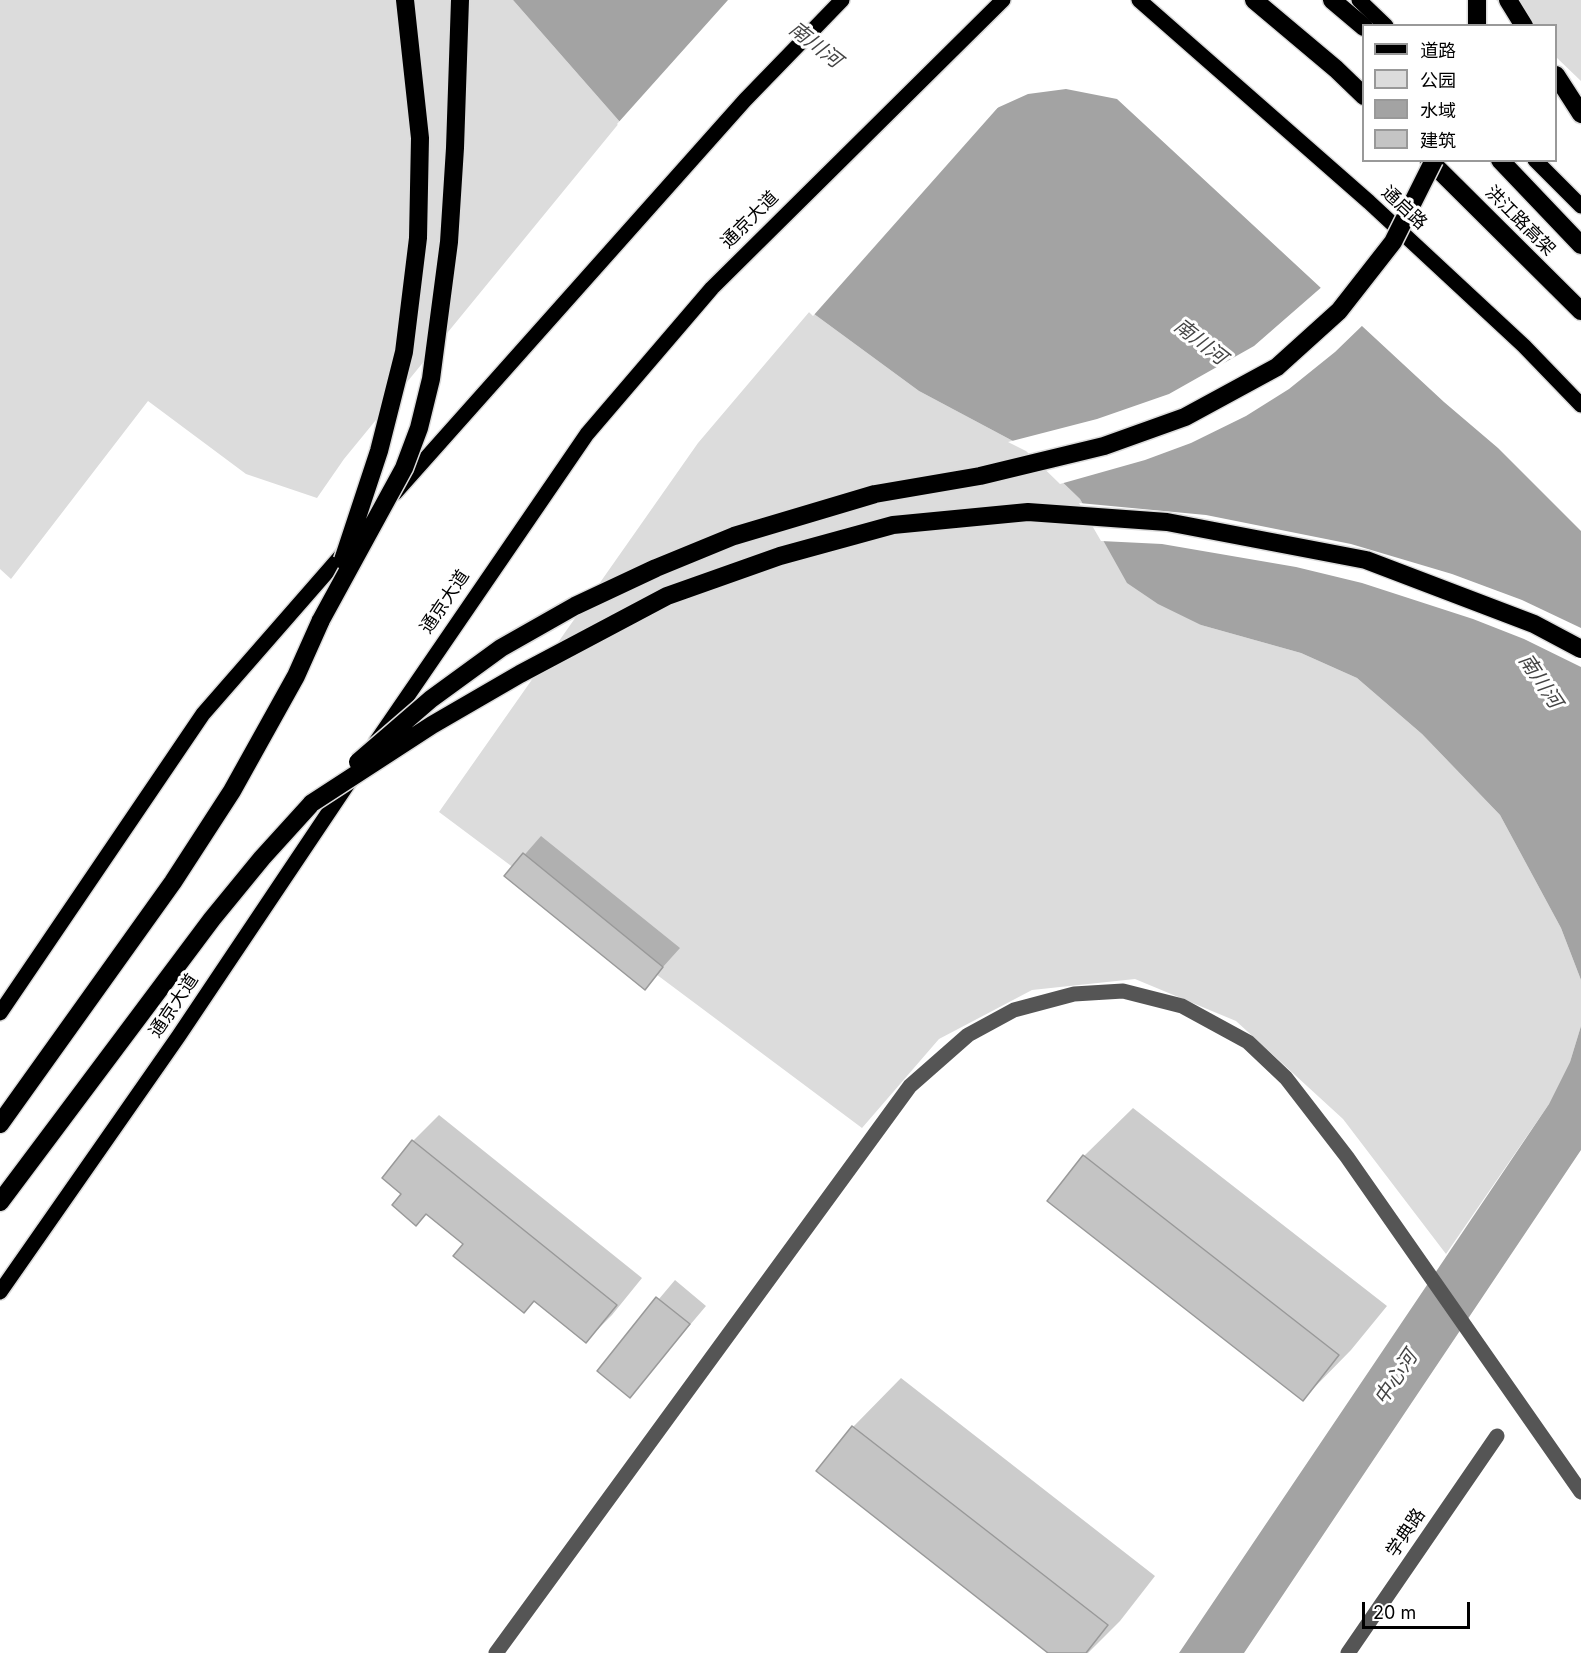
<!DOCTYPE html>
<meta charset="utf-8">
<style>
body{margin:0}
#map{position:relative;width:1581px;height:1653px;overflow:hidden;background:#fff;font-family:Inter,"Noto Sans SC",sans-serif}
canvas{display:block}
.legend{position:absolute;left:1362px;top:24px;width:195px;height:138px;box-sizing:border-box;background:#fff;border:2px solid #999;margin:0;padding:8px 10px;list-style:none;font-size:18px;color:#000}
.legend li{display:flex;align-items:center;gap:12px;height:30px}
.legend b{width:30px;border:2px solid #999}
.scale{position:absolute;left:1362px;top:1602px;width:108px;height:27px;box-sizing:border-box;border:3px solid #000;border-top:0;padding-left:8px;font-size:18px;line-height:21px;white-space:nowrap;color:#000;-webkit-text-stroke:4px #fff;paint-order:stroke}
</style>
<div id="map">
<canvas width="1581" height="1653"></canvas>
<ul class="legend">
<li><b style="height:8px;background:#000"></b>道路</li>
<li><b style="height:16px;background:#dcdcdc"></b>公园</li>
<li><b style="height:16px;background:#a3a3a3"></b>水域</li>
<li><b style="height:16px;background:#c4c4c4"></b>建筑</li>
</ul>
<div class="scale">20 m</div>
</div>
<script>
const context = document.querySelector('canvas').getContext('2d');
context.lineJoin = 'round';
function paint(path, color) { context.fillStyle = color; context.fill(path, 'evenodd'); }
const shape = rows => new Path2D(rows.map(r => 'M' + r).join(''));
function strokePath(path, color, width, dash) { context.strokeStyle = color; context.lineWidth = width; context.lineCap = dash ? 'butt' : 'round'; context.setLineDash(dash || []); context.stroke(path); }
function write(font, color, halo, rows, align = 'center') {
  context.font = font + ' Inter,"Noto Sans SC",sans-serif'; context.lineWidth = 6; context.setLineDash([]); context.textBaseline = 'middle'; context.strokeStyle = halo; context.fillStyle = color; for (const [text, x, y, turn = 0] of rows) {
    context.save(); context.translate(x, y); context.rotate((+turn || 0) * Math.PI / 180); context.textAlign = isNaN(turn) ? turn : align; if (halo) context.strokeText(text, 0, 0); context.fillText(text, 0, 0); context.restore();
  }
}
const green = shape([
 [0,0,513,0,620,122,344,459,317,498,246,474,148,401,11,579,0,569],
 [1496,0,1581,0,1581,81,1556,57,1556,26,1523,25],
 [810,311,919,391,1028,449,1080,499,1099,531,1201,625,1301,653,1357,678,1422,734,1500,815,1561,928,1581,980,1581,1026,1570,1062,1549,1104,1446,1254,1343,1119,1236,1021,1135,979,1032,990,939,1039,862,1128,439,812,698,443]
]);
const water = shape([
 [513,0,842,0,980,122,997,108,1028,94,1066,89,1117,99,1444,402,1498,448,1581,531,1581,980,1561,928,1500,815,1422,734,1357,678,1301,653,1201,625,1158,604,1127,583,1080,499,1028,449,919,391,810,311,620,122],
 [1581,1026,1581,1150,1244,1653,1179,1653,1549,1104,1570,1062]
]);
const pier = shape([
 [728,0,847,0,981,118,1001,104,813,316,617,124],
 [1324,285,1365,323,1335,352,1289,389,1246,416,1191,443,1145,460,1060,484,1026,451,1008,442,1097,419,1169,394,1254,346],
 [1079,503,1206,515,1351,544,1452,574,1522,600,1581,628,1581,667,1524,639,1473,619,1362,583,1296,567,1162,544,1101,541]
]);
const shadow = shape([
 [541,836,680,948,644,988,506,876],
 [1133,1108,1387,1306,1351,1350,1303,1399,1084,1156],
 [439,1115,642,1278,612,1315,586,1341,535,1300,524,1311,465,1244,403,1193,413,1141],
 [675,1280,706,1306,630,1396,599,1370],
 [901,1378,1155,1576,1120,1621,1088,1653,1051,1653,853,1427]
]);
const building = shape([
 [523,853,663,967,645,990,504,876,523,853],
 [412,1140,617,1305,586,1343,534,1301,524,1313,453,1256,463,1244,426,1214,416,1226,392,1205,401,1194,382,1178,412,1140],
 [1083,1155,1339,1355,1303,1401,1047,1201,1083,1155],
 [656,1297,690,1324,630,1398,597,1371,656,1297],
 [852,1426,1108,1625,1086,1653,1048,1653,816,1471,852,1426]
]);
const minor = shape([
 [496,1653,910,1086,968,1035,1014,1010,1074,994,1123,991,1182,1006,1248,1042,1286,1078,1347,1157,1581,1492],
 [1348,1653,1497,1436]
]);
const major = shape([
 [1139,0,1369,202,1524,346,1581,405],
 [1359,0,1386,26],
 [1535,160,1581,206],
 [395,493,745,100,842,0],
 [376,742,587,434,712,288,1003,0],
 [0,1013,203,714,348,548],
 [0,1292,178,1037,351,779]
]);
const highway = shape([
 [1254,0,1336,69,1364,96],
 [1332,0,1364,27],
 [1477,0,1477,26],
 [1508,0,1524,26],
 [1556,75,1581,114],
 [1429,160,1581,311],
 [1500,160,1581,245],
 [0,1124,173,882,232,791,296,676,321,620],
 [0,1202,212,919,262,858,312,803]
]);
const highwayBridge = shape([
 [343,560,379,451,404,352,418,238,420,138,405,0],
 [321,620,404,468,419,428,431,379,449,242,455,148,460,0],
 [358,762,431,699,501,648,575,606,656,568,734,536,875,494,980,476,1104,446,1185,417,1277,367,1339,311,1393,242,1434,160],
 [312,803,432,725,520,674,667,596,780,556,893,525,1028,512,1167,522,1366,560,1534,624,1581,649]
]);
const streetNames = [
 ["通启路",1404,208,43],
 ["通京大道",750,220,-45],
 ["洪江路高架",1520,221,45],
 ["通京大道",445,602,-56],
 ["通京大道",174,1006,-56],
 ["学典路",1406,1533,-56]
];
const waterNames = [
 ["南川河",815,45,38],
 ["南川河",1200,342,38],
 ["南川河",1540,681,56],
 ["中心河",1396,1378,-56]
];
paint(green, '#dcdcdc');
paint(water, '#a3a3a3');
paint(pier, '#fff');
paint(shadow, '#0003');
paint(building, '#c4c4c4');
strokePath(building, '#999', 1.5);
strokePath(major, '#dbdbdb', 18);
strokePath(highway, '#dbdbdb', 21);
strokePath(minor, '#555', 15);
strokePath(major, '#000', 15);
strokePath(highway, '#000', 18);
strokePath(highwayBridge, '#dbdbdb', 21, []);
strokePath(highwayBridge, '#000', 18);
write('18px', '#000', '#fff', streetNames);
write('italic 20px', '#444', '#fff', waterNames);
</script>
